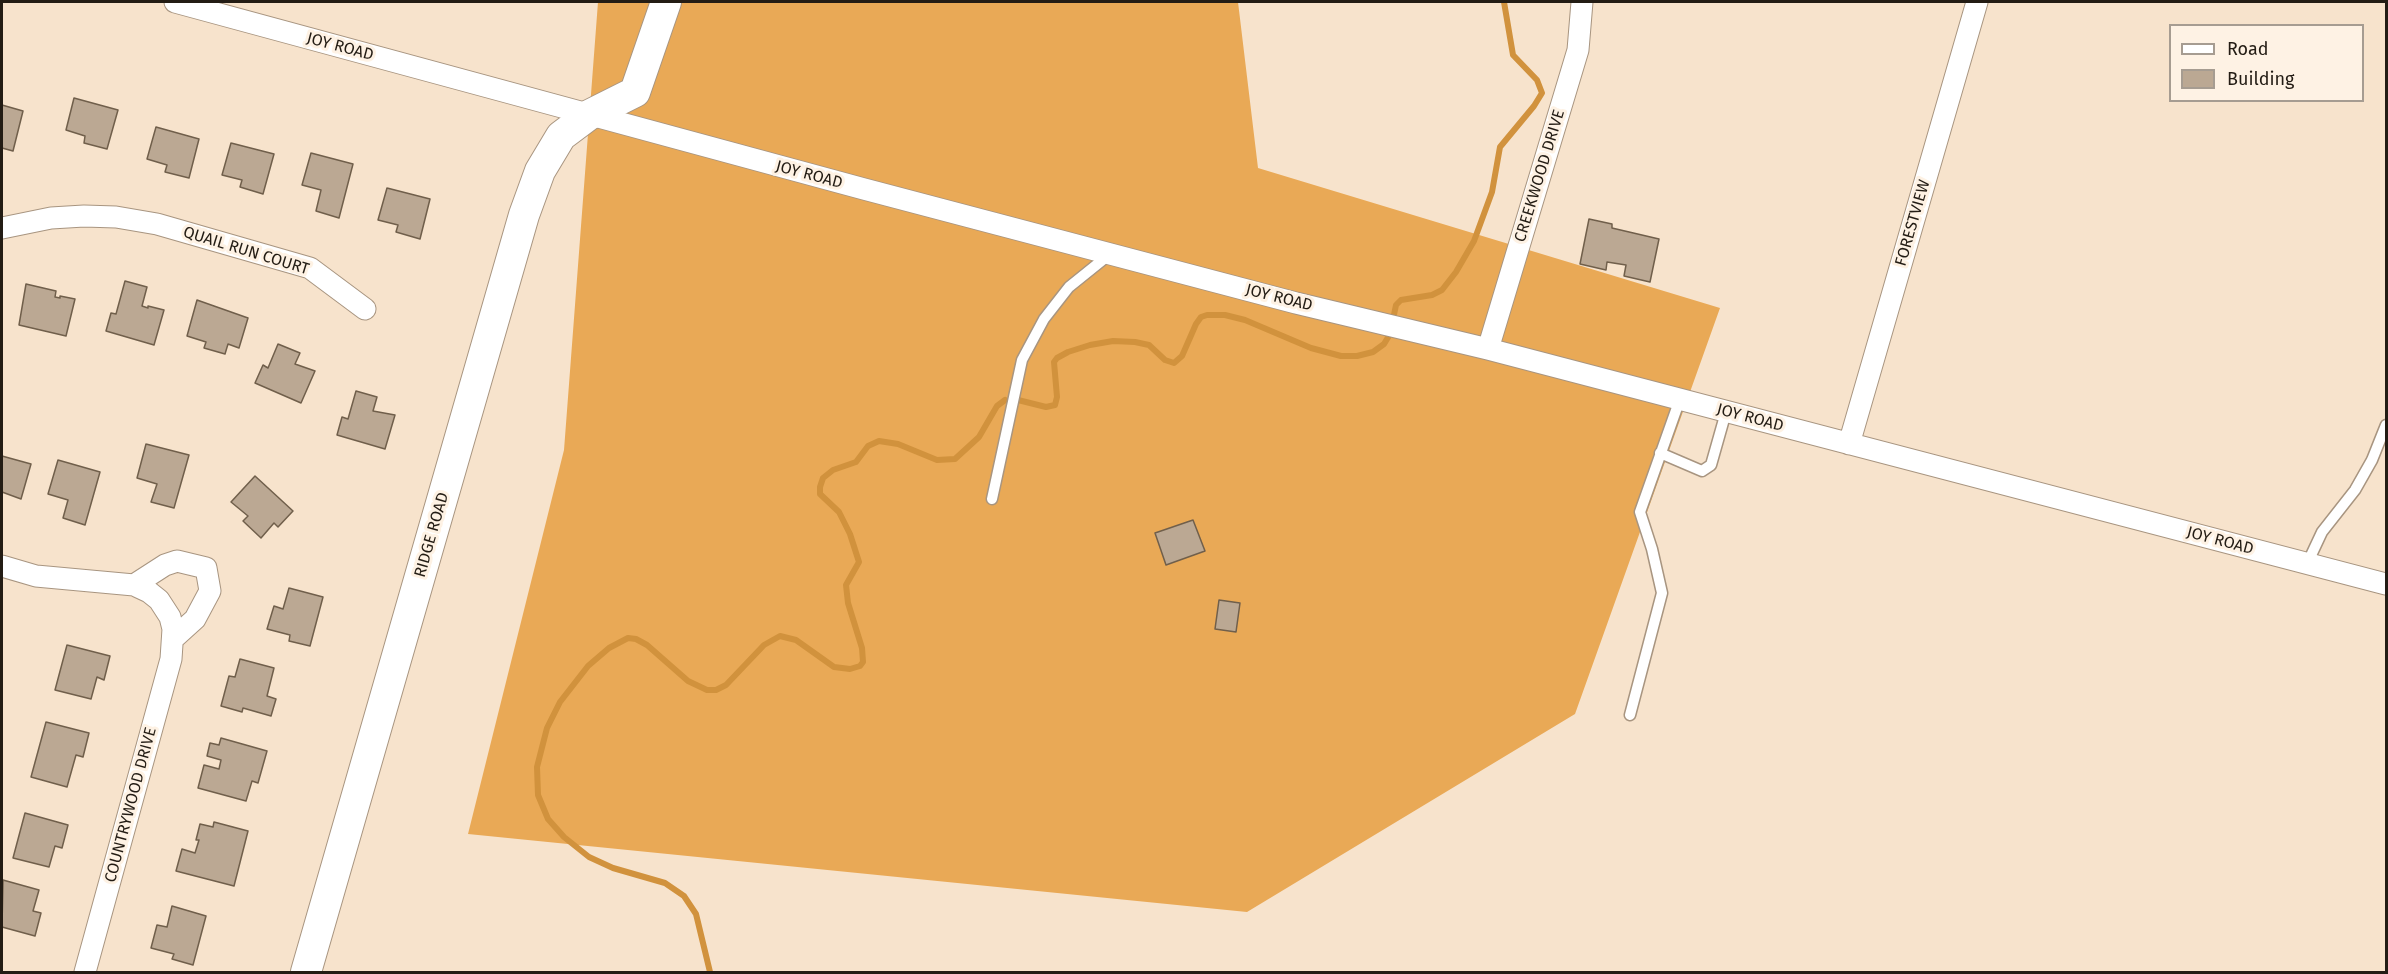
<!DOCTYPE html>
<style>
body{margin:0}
#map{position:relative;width:2388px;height:974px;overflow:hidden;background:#f7e3cc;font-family:"Fira Sans",sans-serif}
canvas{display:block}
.frame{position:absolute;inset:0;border:3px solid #231c14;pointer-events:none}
.legend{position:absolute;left:2169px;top:24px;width:195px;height:78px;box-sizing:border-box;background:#fef2e4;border:2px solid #a69c91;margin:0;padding:8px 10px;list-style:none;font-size:18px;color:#231c14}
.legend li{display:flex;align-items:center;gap:12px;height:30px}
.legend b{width:30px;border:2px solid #a69c91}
</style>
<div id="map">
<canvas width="2388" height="974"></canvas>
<div class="frame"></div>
<ul class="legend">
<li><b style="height:8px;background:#fff"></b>Road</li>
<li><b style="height:16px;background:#bba893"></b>Building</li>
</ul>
</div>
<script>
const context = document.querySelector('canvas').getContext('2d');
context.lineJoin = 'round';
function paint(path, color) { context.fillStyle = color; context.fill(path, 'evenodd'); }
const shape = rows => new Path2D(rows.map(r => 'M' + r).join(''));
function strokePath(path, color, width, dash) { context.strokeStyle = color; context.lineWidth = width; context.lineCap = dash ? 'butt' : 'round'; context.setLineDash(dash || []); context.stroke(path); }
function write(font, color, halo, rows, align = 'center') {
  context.font = font + ' "Fira Sans",sans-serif'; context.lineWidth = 6; context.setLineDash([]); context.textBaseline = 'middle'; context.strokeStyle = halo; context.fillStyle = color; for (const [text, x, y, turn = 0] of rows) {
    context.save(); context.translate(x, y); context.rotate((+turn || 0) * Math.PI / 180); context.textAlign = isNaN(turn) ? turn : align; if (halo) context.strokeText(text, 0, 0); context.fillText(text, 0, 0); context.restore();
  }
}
const forest = shape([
 [598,2,1238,2,1258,168,1720,308,1575,714,1247,912,468,834,564,450]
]);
const stream = shape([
 [1018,400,1046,407,1055,405,1057,397,1054,362,1057,358,1068,352,1090,345,1113,341,1135,342,1149,345,1165,360,1174,363,1182,356,1196,324,1201,317,1207,315,1225,315,1245,320,1311,348,1341,356,1357,356,1373,352,1384,344,1390,334,1396,305,1401,300,1432,295,1442,290,1456,272,1474,241,1492,192,1500,147,1534,106,1542,93,1537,80,1513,55,1504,2],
 [710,972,696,914,684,896,665,883,613,868,589,857,564,837,548,819,538,795,537,767,547,728,560,702,588,666,609,648,628,638,636,639,647,645,688,681,707,690,716,690,726,685,764,645,780,636,796,640,834,667,850,669,860,666,863,662,862,648,848,603,846,585,859,562,850,534,839,512,820,494,820,487,823,478,833,470,856,462,868,446,879,441,898,444,937,460,955,459,979,437,997,406,1005,400]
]);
const building = shape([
 [74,98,118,110,107,149,84,143,85,136,66,130,74,98],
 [2,105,23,111,13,151,2,148,2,105],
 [156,127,199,139,189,178,165,172,167,165,147,159,156,127],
 [231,143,274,154,263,194,240,187,242,180,222,175,231,143],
 [311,153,353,164,339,218,316,211,321,190,302,185,311,153],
 [387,188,430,199,420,239,396,232,398,225,378,220,387,188],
 [1589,219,1612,224,1612,228,1659,239,1650,282,1624,276,1626,265,1607,262,1606,270,1580,264,1589,219],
 [125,281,147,287,142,306,148,308,148,306,164,310,154,345,106,331,111,313,116,314,125,281],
 [26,284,56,291,55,297,60,298,60,296,75,299,66,336,19,325,26,284],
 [197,300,248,318,239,348,228,344,225,354,204,348,206,342,187,336,197,300],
 [278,344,300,353,295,364,315,371,301,403,255,383,263,365,268,368,278,344],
 [356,391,377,397,373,411,395,415,385,449,337,435,342,417,348,419,356,391],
 [146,444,189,455,174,508,151,502,157,484,137,478,146,444],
 [2,456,31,464,21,499,2,492,2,456],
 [58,460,100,472,85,525,63,518,68,500,48,494,58,460],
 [255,476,293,511,278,527,274,523,261,538,243,521,248,516,231,502,255,476],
 [1193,520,1205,551,1166,565,1155,533,1193,520],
 [289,588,323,597,310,646,289,641,290,635,267,629,274,606,283,609,289,588],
 [1219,600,1240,603,1236,632,1215,629,1219,600],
 [67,645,110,656,104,680,97,677,91,699,55,690,67,645],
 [240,659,274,668,267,696,276,699,271,716,243,708,242,712,221,706,229,676,235,677,240,659],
 [46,722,89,733,83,757,76,755,67,787,31,777,46,722],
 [221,738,267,751,258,783,252,781,246,801,198,788,204,765,219,769,221,760,207,756,210,743,219,745,221,738],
 [25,813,68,825,62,848,55,846,49,867,13,858,25,813],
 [214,822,248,831,234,886,176,871,182,849,195,853,199,840,196,840,200,824,213,827,214,822],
 [3,880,39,890,33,911,41,913,35,936,2,927,3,880],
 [172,906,206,916,193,965,172,959,174,954,151,948,157,925,167,927,172,906]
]);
const lane = shape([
 [1660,453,1702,471,1711,465,1726,412],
 [992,499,1022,360,1044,319,1069,287,1110,254],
 [2307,564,2322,532,2355,490,2372,460,2386,425],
 [1630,715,1662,593,1652,549,1640,512,1680,399]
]);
const street = shape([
 [175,2,864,189,1296,303,1488,349,2386,584],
 [2,228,51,218,84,216,116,217,157,224,310,268,365,309],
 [1488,349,1578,50,1582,2],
 [1849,444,1977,2],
 [2,566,36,576,134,585,149,592,159,600,170,617,173,629,171,659,85,972],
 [134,585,165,565,177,561,206,568,210,591,195,619,174,638]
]);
const secondary = shape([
 [306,972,524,215,540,171,561,136,589,115,635,92,666,2]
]);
const streetNames = [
 ["JOY ROAD",340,47,15],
 ["JOY ROAD",809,175,15],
 ["CREEKWOOD DRIVE",1540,176,-73],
 ["FORESTVIEW",1913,223,-74],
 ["QUAIL RUN COURT",246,251,17],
 ["JOY ROAD",1279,298,14],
 ["JOY ROAD",1750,418,15],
 ["RIDGE ROAD",432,535,-74],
 ["JOY ROAD",2220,541,15],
 ["COUNTRYWOOD DRIVE",131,805,-75]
];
paint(forest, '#e9a956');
strokePath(stream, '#d1923d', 6);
paint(building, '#bba893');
strokePath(building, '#705f4b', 1.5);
strokePath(lane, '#a89580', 13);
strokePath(street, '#a89580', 23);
strokePath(secondary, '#a89580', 32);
strokePath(lane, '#fff', 10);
strokePath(street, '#fff', 21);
strokePath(secondary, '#fff', 30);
write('16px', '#231c14', '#fef2e4', streetNames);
</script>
